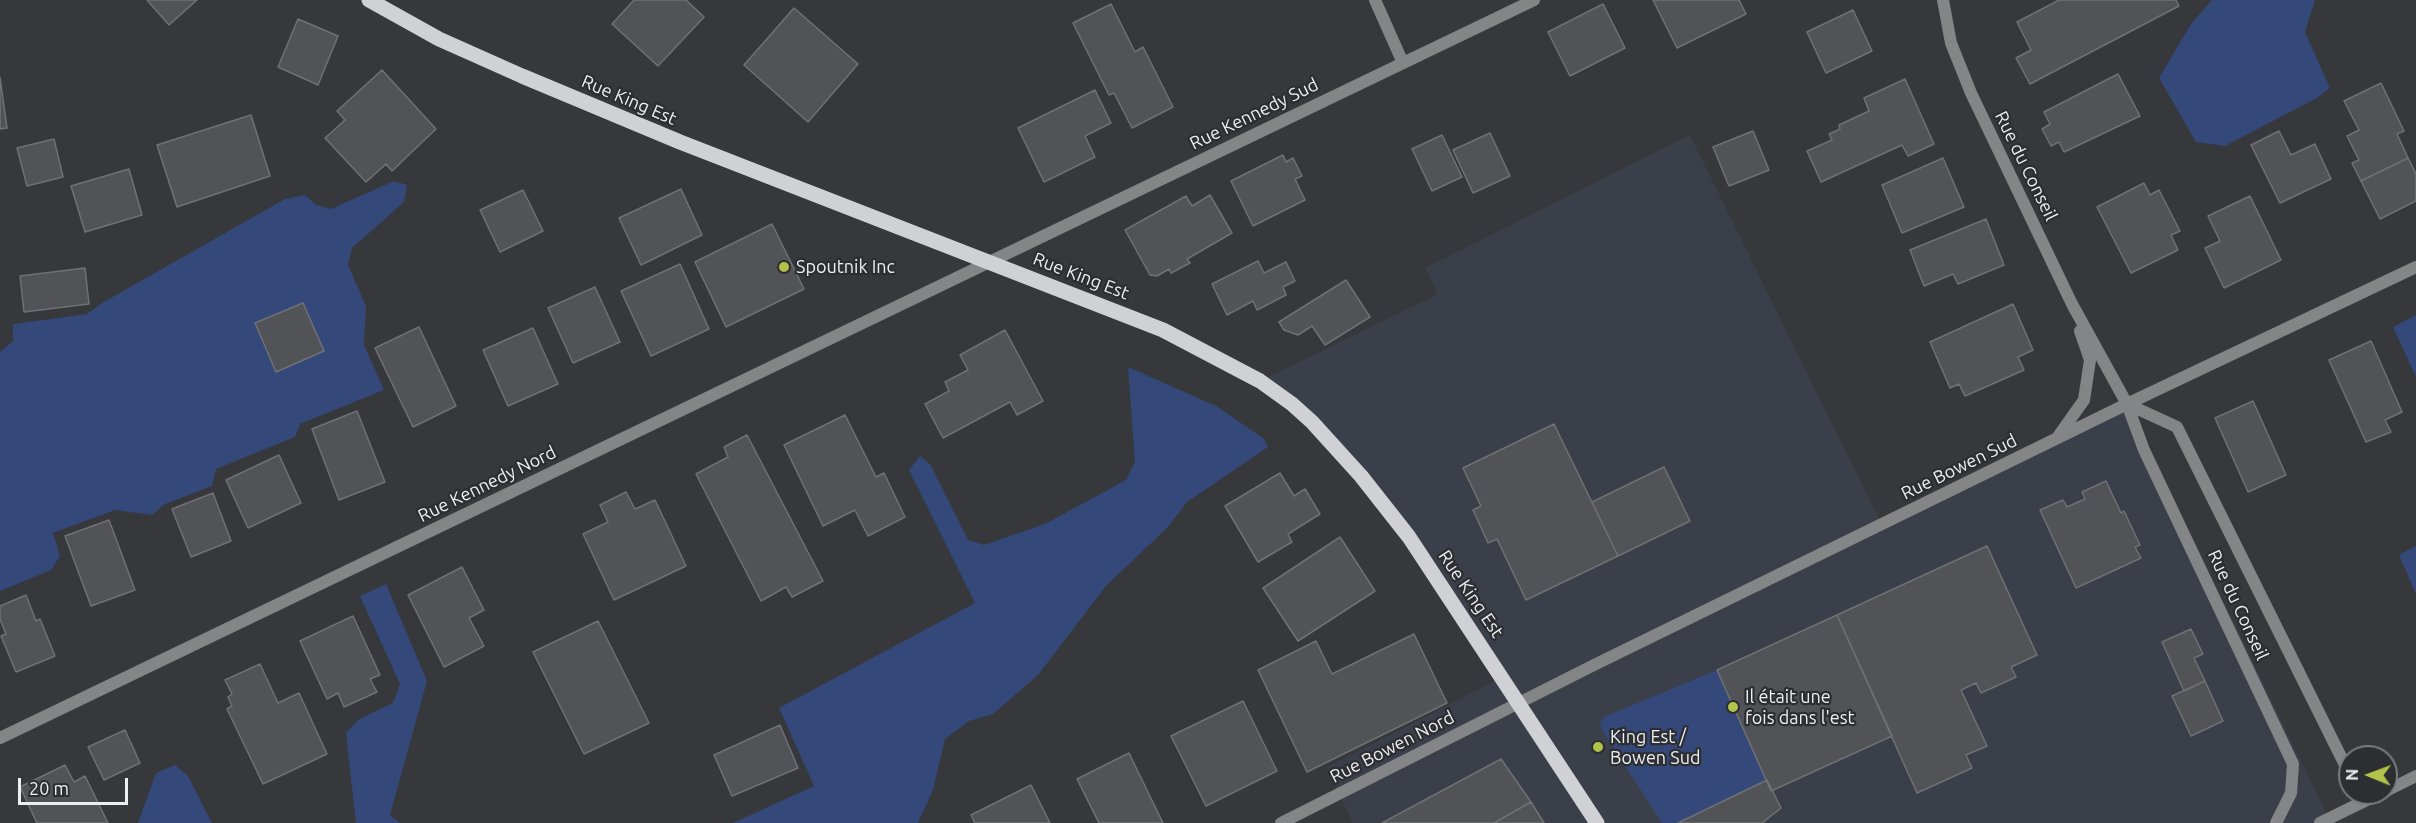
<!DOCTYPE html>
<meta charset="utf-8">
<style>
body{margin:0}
#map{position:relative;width:2416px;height:823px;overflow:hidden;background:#36383b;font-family:Ubuntu,sans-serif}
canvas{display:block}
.north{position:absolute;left:2338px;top:745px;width:60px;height:60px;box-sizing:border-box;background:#2c2e31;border:2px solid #797b7e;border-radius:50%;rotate:271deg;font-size:16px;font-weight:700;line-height:24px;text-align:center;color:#edeef1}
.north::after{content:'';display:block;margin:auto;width:21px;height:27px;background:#b3c24b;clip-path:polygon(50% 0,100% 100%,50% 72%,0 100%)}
.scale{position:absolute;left:18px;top:778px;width:110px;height:27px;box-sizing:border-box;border:3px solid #edeef1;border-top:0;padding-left:8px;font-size:18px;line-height:21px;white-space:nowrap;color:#edeef1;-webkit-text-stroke:4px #2c2e31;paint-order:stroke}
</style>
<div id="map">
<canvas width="2416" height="823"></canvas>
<div class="north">N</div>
<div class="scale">20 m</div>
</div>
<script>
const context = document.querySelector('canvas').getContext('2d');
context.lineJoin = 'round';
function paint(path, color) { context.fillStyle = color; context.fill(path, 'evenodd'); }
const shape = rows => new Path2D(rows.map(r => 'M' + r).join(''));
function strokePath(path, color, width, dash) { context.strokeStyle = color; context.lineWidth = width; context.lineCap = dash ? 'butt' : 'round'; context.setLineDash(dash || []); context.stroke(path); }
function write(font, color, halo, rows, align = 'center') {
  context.font = font + ' Ubuntu,sans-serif'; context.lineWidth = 4.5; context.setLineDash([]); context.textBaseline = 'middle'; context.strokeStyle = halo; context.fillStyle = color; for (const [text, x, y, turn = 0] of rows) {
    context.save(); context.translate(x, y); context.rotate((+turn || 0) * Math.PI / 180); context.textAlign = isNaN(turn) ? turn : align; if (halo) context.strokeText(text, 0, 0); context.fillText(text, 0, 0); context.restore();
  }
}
const built = shape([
 [1690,135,1882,525,2127,404,2329,818,2320,823,1353,823,1326,768,1502,677,1361,476,1260,381,1438,294,1425,268]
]);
const green = shape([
 [2212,0,2315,0,2305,32,2330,88,2317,98,2225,146,2196,142,2159,78,2191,24],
 [394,181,407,185,404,202,352,248,348,265,366,306,364,345,384,390,300,424,295,437,216,469,212,486,165,504,152,515,115,510,53,533,60,556,51,570,0,591,0,352,13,341,13,324,87,314,102,303,285,199,305,195,316,205,331,209],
 [2416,315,2416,377,2393,327],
 [1128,367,1218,407,1264,439,1268,447,1187,502,1168,527,1106,586,1038,675,993,714,969,721,945,739,933,790,918,823,733,823,814,786,779,708,975,603,909,470,920,456,930,464,968,540,984,545,1045,524,1126,480,1135,462],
 [2416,546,2416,594,2399,555],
 [386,584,427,681,390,815,400,823,356,823,346,733,359,719,393,703,400,684,360,596],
 [1717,670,1767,780,1678,823,1662,823,1602,730,1600,723,1604,717],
 [175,765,188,776,212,823,138,823,156,773]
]);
const building = shape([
 [147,0,197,0,169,25,147,0],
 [634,0,686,0,704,17,658,66,612,24,634,0],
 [1653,0,1739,0,1746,14,1677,48,1653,0],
 [2059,0,2176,0,2179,6,2030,84,2016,58,2031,50,2017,22,2059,0],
 [1111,4,1135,52,1143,47,1173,107,1132,128,1114,93,1109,95,1073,23,1111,4],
 [1603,4,1625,48,1570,76,1548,32,1603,4],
 [794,8,858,64,808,122,744,65,794,8],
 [1853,10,1872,51,1826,73,1807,32,1853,10],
 [298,19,338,36,318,85,278,67,298,19],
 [382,70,436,129,392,171,386,164,366,182,325,138,345,120,337,111,382,70],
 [2118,74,2140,116,2064,152,2059,142,2051,146,2042,129,2050,124,2044,112,2118,74],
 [0,77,7,128,0,129,0,77],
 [1905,79,1934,144,1908,156,1902,145,1821,182,1807,151,1832,140,1829,134,1840,129,1839,125,1869,111,1864,98,1905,79],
 [2381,83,2404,131,2397,134,2408,158,2361,181,2352,163,2359,160,2347,136,2359,130,2344,101,2381,83],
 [1095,90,1111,123,1085,136,1095,157,1044,182,1018,128,1095,90],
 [251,115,270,176,177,207,157,145,251,115],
 [1753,131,1769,170,1729,186,1713,147,1753,131],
 [2279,131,2291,155,2315,144,2331,179,2280,203,2251,145,2279,131],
 [1490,133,1510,176,1473,193,1453,150,1490,133],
 [1442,135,1462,177,1432,191,1412,149,1442,135],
 [54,139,63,177,27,186,17,148,54,139],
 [1283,155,1286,162,1293,158,1302,176,1295,179,1305,200,1253,226,1231,181,1283,155],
 [1943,158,1964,207,1902,233,1882,185,1943,158],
 [2408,158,2416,174,2416,201,2380,219,2361,181,2408,158],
 [129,169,142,215,85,232,71,186,129,169],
 [2144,183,2150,195,2159,190,2180,231,2171,235,2178,250,2131,273,2097,207,2144,183],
 [681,189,702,235,641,265,619,218,681,189],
 [523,190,543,231,500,252,480,210,523,190],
 [1210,195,1232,233,1187,259,1190,263,1171,273,1169,269,1157,276,1150,275,1125,230,1186,196,1192,206,1210,195],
 [2250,196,2281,260,2224,288,2205,248,2220,241,2208,216,2250,196],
 [1986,219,2004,265,1958,284,1953,274,1924,286,1910,250,1986,219],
 [772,224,804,289,726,327,695,262,772,224],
 [1258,261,1264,273,1286,262,1295,281,1283,287,1286,295,1257,310,1253,301,1227,315,1212,284,1258,261],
 [680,264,709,329,651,356,621,291,680,264],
 [85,268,89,304,24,312,20,276,85,268],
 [1346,280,1370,317,1325,345,1312,326,1298,335,1284,330,1279,322,1346,280],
 [595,287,620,342,573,363,548,308,595,287],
 [303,303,324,351,276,372,255,323,303,303],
 [2013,304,2033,350,2018,357,2024,370,1965,396,1959,384,1950,388,1930,342,2013,304],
 [419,327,456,406,413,427,375,348,419,327],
 [533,328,558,384,508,406,483,350,533,328],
 [1005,330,1043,401,1017,415,1010,402,943,438,925,404,949,391,945,382,968,370,960,355,1005,330],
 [2371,341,2402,412,2385,420,2391,432,2366,442,2329,360,2371,341],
 [2253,401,2286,475,2248,492,2215,418,2253,401],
 [357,411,385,482,339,500,312,429,357,411],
 [845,415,876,477,884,473,905,517,868,536,855,510,823,526,784,445,845,415],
 [1554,424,1618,556,1526,600,1497,539,1488,543,1473,510,1481,506,1463,468,1554,424],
 [747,435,823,581,792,597,786,587,761,601,696,474,728,457,724,447,747,435],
 [279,455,301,503,248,528,226,480,279,455],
 [1664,467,1690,521,1618,556,1592,502,1664,467],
 [1280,473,1294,496,1305,489,1320,514,1288,534,1292,542,1258,562,1225,506,1280,473],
 [2106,481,2121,513,2124,511,2140,545,2135,547,2141,558,2076,588,2040,510,2063,500,2067,507,2085,499,2082,492,2106,481],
 [626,492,635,509,655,500,686,566,614,600,583,534,608,522,600,505,626,492],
 [213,493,231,541,191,557,172,509,213,493],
 [109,520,135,590,91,606,65,536,109,520],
 [1340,537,1375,591,1298,641,1263,588,1340,537],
 [1987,546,2037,655,2011,667,2016,677,1981,693,1976,683,1961,690,1987,746,1966,755,1972,768,1917,793,1837,615,1987,546],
 [462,567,484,610,469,618,484,646,444,667,408,595,462,567],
 [26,595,36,621,40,619,55,656,16,672,1,636,6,634,0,619,0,606,26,595],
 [1837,615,1892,736,1771,791,1717,670,1837,615],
 [353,616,380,675,370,679,377,692,344,707,338,693,327,699,300,641,353,616],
 [598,621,649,723,584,754,533,652,598,621],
 [2191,629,2203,654,2194,658,2205,681,2184,691,2162,642,2191,629],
 [1414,634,1447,703,1307,772,1258,670,1316,641,1332,674,1414,634],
 [260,664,278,703,299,693,327,754,263,784,227,709,232,706,228,697,232,694,225,680,260,664],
 [2205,681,2223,721,2191,736,2172,696,2205,681],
 [1243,701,1277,771,1206,806,1171,736,1243,701],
 [780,725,798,768,732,796,714,755,780,725],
 [125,730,140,763,104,780,88,747,125,730],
 [1129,753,1163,823,1099,823,1077,779,1129,753],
 [1501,759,1531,802,1494,823,1382,823,1501,759],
 [65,765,74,782,85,776,108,823,37,823,20,787,65,765],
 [1767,780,1781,808,1762,823,1678,823,1767,780],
 [1031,785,1050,823,975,823,971,815,1031,785],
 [1531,802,1544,823,1494,823,1531,802]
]);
const minor = shape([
 [1375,0,1403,63],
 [0,738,1534,0]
]);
const tertiary = shape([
 [1943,0,1951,43,1971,93,2072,304,2127,404,2144,450,2293,764,2291,793,2276,823],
 [2127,404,2177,427,2350,775],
 [2057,438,2084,400,2090,360,2080,331],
 [2386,791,2416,776],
 [1281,823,1594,665,2127,404,2416,267],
 [2320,823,2381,793]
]);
const primary = shape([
 [369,0,439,39,522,76,680,142,1163,330,1260,381,1292,404,1312,422,1361,476,1409,537,1597,823]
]);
const markers = [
 [784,267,6,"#b3c24b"],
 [1733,707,6,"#b3c24b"],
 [1598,747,6,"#b3c24b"]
];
const streetNames = [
 ["Rue King Est",629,100,23],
 ["Rue Kennedy Sud",1254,114,-26],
 ["Rue du Conseil",2026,166,64],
 ["Rue King Est",1081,276,21],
 ["Rue Bowen Sud",1959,467,-26],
 ["Rue Kennedy Nord",487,484,-26],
 ["Rue King Est",1471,594,56],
 ["Rue du Conseil",2238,605,65],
 ["Rue Bowen Nord",1392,747,-27]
];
const poiNames = [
 ["Spoutnik Inc",796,267],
 ["Il était une",1745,697],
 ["fois dans l'est",1745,718],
 ["King Est /",1610,737],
 ["Bowen Sud",1610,758]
];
paint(built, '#3b3f49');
paint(green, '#34487a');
paint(building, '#515357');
strokePath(building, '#6f7175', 1.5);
strokePath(minor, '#848586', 12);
strokePath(tertiary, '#848586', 12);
strokePath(primary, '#cfd1d5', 15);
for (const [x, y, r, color] of markers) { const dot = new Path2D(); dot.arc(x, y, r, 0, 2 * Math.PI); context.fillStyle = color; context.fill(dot); strokePath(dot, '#2c2e31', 2); }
write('18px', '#edeef1', '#2c2e31', streetNames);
write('18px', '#edeef1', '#2c2e31', poiNames, 'left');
</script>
